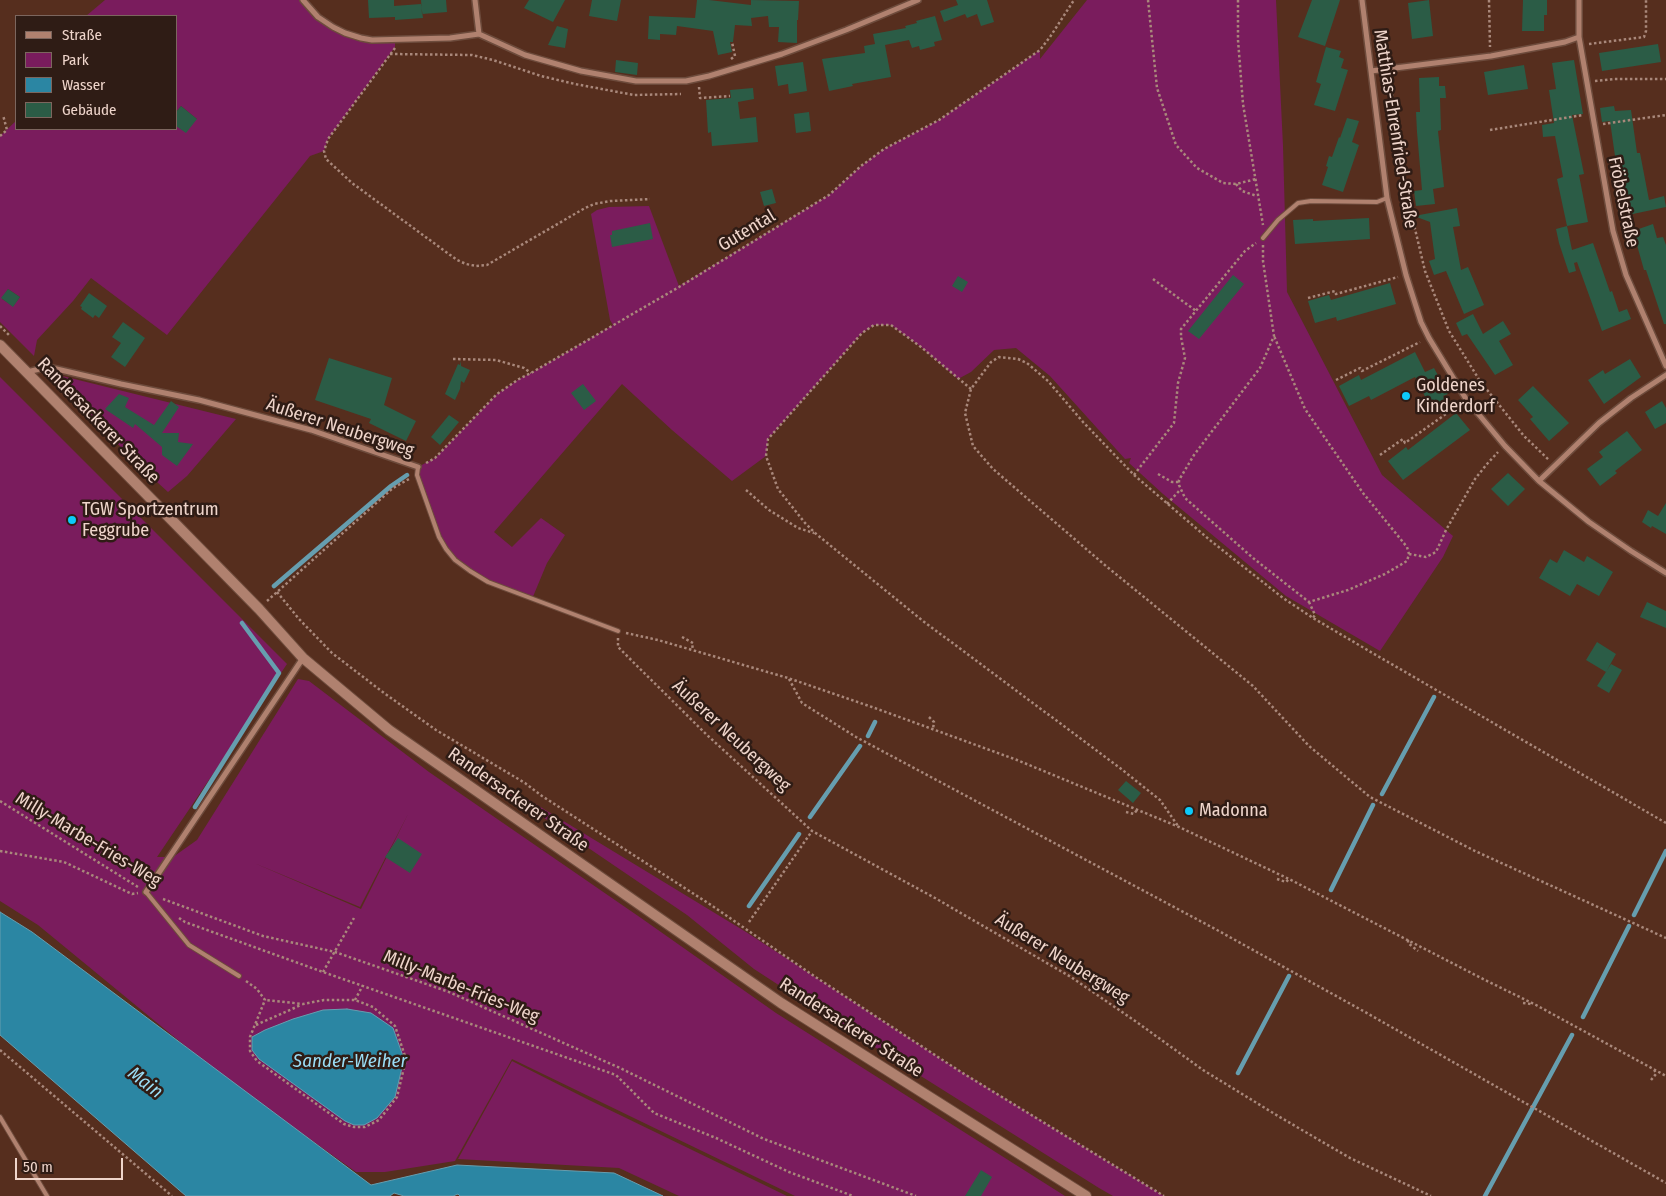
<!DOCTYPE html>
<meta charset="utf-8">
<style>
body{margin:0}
#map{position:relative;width:1666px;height:1196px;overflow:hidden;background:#562e1e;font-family:"Fira Sans Condensed",sans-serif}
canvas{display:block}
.legend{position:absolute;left:15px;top:15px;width:162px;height:115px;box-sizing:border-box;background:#2f1c15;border:1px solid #7c665e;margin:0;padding:6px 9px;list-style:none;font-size:15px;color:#efd5cb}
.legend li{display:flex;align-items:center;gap:10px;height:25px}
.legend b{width:25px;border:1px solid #7c665e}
.scale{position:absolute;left:15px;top:1158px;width:108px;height:22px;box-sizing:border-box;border:2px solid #efd5cb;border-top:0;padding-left:6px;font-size:15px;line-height:18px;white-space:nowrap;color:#efd5cb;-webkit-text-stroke:4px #2f1c15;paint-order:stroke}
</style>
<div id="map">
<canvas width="1666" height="1196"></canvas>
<ul class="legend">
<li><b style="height:6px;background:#b0816f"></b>Straße</li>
<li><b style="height:14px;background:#7a1c5d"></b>Park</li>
<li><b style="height:14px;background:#2b86a3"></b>Wasser</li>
<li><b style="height:14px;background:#2b5c46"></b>Gebäude</li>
</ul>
<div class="scale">50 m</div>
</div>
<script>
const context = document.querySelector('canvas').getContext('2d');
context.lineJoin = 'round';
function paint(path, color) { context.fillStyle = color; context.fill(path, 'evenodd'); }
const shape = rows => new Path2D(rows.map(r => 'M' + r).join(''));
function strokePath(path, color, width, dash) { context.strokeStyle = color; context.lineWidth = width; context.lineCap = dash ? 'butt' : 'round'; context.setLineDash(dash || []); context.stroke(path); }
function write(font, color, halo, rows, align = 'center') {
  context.font = font + ' "Fira Sans Condensed",sans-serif'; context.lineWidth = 5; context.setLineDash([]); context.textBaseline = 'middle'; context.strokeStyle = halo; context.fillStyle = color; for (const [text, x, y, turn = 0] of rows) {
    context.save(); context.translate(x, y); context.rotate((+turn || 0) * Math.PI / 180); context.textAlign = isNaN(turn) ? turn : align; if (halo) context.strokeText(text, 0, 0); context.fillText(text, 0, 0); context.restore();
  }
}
const green = shape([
 [105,0,303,0,333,27,361,38,395,39,395,47,328,139,324,151,310,156,167,335,91,278,73,301,37,340,34,356,0,322,0,136,16,121,16,129,176,129,176,119,197,119,181,106,176,112,176,16,86,16],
 [8,289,20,297,13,306,2,299],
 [1087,0,1276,0,1283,146,1287,292,1382,475,1453,536,1443,557,1380,651,1286,596,1163,494,1129,463,1131,458,1125,459,1050,376,1016,348,994,350,971,372,958,379,921,347,891,325,874,325,862,333,768,439,766,456,732,481,672,430,622,384,494,532,512,547,541,518,565,535,547,563,532,599,488,582,455,560,439,537,417,475,418,467,435,458,497,394,519,379,531,373,613,325,610,320,591,214,597,210,609,207,649,206,679,286,829,195,861,166,884,149,939,120,1040,50,1040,59],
 [50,373,236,419,187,476,168,492,136,463],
 [0,377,287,664,157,857,173,857,197,840,298,679,309,681,429,772,641,918,776,1013,1065,1196,795,1196,512,1059,455,1161,385,1172,356,1172,223,1077,38,925,0,901],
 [408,814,361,909,254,863,360,907],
 [509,794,524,797,746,932,949,1064,1164,1196,1113,1196,1099,1188,854,1034,754,969,687,915],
 [512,1061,589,1100,787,1196,679,1196,619,1168,458,1159]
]);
const water = shape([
 [0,912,32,932,371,1185,457,1165,614,1173,663,1196,460,1196,458,1194,453,1196,404,1196,394,1193,390,1196,186,1196,0,1035,0,912],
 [347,1009,371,1013,393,1028,404,1059,395,1097,377,1118,364,1125,354,1125,345,1121,259,1059,252,1050,252,1037,265,1030,293,1019,323,1010,347,1009]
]);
const stream = shape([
 [274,586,391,486,407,475],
 [868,736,875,722],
 [1382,794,1434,697],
 [195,807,279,673,242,623],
 [810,817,860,746],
 [1331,890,1373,805],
 [749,906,799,834],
 [1634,915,1666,851],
 [1583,1017,1629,926],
 [1238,1073,1289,976],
 [1485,1196,1572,1035]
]);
const building = shape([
 [368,0,394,0,394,6,421,4,423,18,395,20,395,17,369,18],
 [421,0,446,0,447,12,422,14],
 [529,0,565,0,553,22,524,8],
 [592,0,621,0,617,21,589,16],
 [697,0,709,0,751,5,751,0,799,1,798,20,797,20,797,43,778,42,779,27,769,27,768,16,751,18,752,26,735,25,733,42,730,42,732,52,718,55,713,31,677,26,676,35,660,34,660,40,648,39,649,16,695,18],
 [956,0,987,0,994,22,981,26,977,14,967,18,965,14,944,22,940,11,958,5],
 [1312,0,1340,0,1325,46,1298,37],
 [1429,0,1433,36,1412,39,1408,3],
 [1523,0,1547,0,1547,15,1544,15,1544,31,1522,31],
 [935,16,942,40,934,42,935,46,920,50,919,46,912,48,909,40,885,45,891,77,852,84,853,86,829,91,822,59,865,53,864,46,875,44,873,34,906,28,905,26,917,23,916,21],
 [557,26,568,29,565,48,548,45],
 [1658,44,1661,62,1602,71,1599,53],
 [1326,47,1341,51,1339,57,1344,59,1341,68,1348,70,1335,111,1314,105,1321,84,1316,82],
 [616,60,638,63,637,75,615,72],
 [1574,60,1583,114,1572,115,1584,174,1579,175,1588,222,1567,226,1557,179,1563,177,1555,136,1543,137,1542,125,1554,123,1549,90,1556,89,1552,63],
 [803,62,807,91,789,94,788,84,778,86,775,66],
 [1524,65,1528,89,1488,95,1484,72],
 [1439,77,1439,86,1445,86,1446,98,1440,98,1441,130,1438,131,1444,187,1433,189,1435,204,1416,206,1414,191,1422,190,1417,132,1416,112,1420,112,1419,78],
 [753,88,754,99,738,102,740,119,756,117,758,142,712,146,711,132,708,133,706,100,731,98,730,90],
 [181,106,197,119,186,133,176,126,176,112],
 [1614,106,1615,111,1631,110,1637,153,1640,153,1649,200,1664,196,1666,207,1628,215,1627,212,1619,214,1616,199,1626,197,1620,156,1615,156,1610,121,1602,122,1600,108],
 [809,112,811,131,796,133,794,114],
 [1347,118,1359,121,1352,142,1359,145,1343,192,1322,185,1328,167,1326,166,1329,156,1332,157,1339,137,1340,138],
 [772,189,776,203,764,206,760,192],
 [1457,208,1460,226,1453,227,1461,270,1468,267,1484,305,1464,314,1446,271,1434,275,1429,261,1435,259,1430,222,1414,216],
 [1369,218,1370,239,1295,244,1293,220,1313,219,1313,221],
 [650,223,653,239,612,247,610,235,612,235,612,231],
 [1653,224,1657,238,1663,237,1666,245,1666,324,1664,324,1646,270,1644,270,1633,231],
 [1567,226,1572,250,1593,243,1610,292,1612,291,1619,312,1627,309,1631,319,1602,331,1577,262,1574,263,1576,271,1569,273,1559,243,1556,229],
 [1233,275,1244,284,1199,339,1188,331],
 [958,276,968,282,962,292,952,286],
 [1390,283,1396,304,1337,321,1336,317,1315,323,1308,301,1329,295,1331,300],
 [8,289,20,297,13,307,1,298],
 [89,293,107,306,99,318,95,315,93,318,81,309,82,307,80,306],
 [1473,314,1483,334,1503,321,1511,334,1499,341,1513,365,1495,375,1467,334,1462,336,1456,323],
 [123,322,145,338,125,367,111,357,121,343,112,337],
 [1415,352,1425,372,1434,368,1448,394,1443,396,1446,400,1431,408,1415,377,1371,400,1369,396,1349,406,1339,386,1359,375,1361,380],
 [329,358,392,378,384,405,416,421,406,441,369,423,371,419,315,400],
 [1630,359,1641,377,1604,404,1588,380,1603,370,1605,374],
 [461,361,461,366,470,370,464,383,461,381,460,389,455,400,445,394,458,364,460,365],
 [583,384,596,401,584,410,571,393],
 [1533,386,1569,423,1549,441,1530,419,1533,417,1518,400],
 [119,394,129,398,125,407,154,425,171,401,179,407,162,433,179,433,178,442,193,444,177,466,162,455,162,447,135,424,133,428,105,409],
 [1662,401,1666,408,1666,423,1655,429,1645,412],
 [1456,413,1470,430,1403,480,1388,461,1406,447,1408,450],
 [449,415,459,422,440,445,431,437],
 [1627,431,1642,450,1615,471,1617,473,1600,486,1587,469,1603,457,1599,452],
 [1508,473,1525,489,1508,506,1491,489],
 [1666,503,1666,534,1652,526,1651,528,1642,522,1648,510,1658,516],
 [1564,550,1584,562,1587,556,1613,572,1599,596,1577,584,1570,596,1539,578,1550,559,1557,563],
 [1647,602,1666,611,1666,628,1640,617],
 [1597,642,1616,654,1606,672,1586,660],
 [1611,664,1622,670,1609,693,1597,686],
 [1126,781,1141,793,1133,803,1118,790],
 [398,838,422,854,410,873,385,857],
 [981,1170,992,1177,981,1196,965,1196]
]);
const path = shape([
 [1148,0,1157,88,1176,145,1197,168,1223,183,1236,184,1256,179],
 [1238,0,1238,40,1243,104,1263,225],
 [1489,0,1490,47],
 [1589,44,1644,37,1646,31,1646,0],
 [395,48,328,139,324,151,326,159,352,183,457,260,466,264,476,266,487,265,585,208,594,204,610,201,650,199],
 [390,54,472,55,493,60,541,76,575,84,634,95,681,94],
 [731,59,735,56,732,42],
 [1390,79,1398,139,1410,208,1425,271,1449,331,1480,381,1524,436,1549,460],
 [1595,81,1614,79,1666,79],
 [699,87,700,98,730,96],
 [1603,124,1666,115],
 [1490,130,1583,115],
 [0,136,7,130,3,115],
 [1236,184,1242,191,1257,196],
 [1263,245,1263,261,1274,336,1260,368,1194,455,1179,480,1179,485,1185,498,1253,558,1309,602,1348,590,1385,574,1407,561,1409,554,1407,547,1363,493,1305,409,1274,336],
 [1153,279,1196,311],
 [1308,298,1335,291,1336,294,1398,277],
 [0,326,9,335],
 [453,359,496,360,524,368,531,373],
 [1336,380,1360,368,1362,371,1420,342],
 [971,389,921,347,891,325,874,325,862,333,768,439,766,456,778,489,805,523,815,533,923,621,1120,768,1160,800,1178,826],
 [1380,455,1403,439,1405,443,1460,404],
 [426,463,435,458,497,394,519,379,531,373,679,287,829,195,861,166,884,149,939,120,1040,50,1050,37,1074,0],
 [1158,474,1172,482,1179,482],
 [1134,475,1174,423,1178,383,1185,358,1181,337,1181,329,1245,251,1256,243],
 [746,490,769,510,798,528,814,533],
 [1167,504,1180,490],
 [1409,554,1426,557,1436,552,1446,530,1475,479,1487,464,1498,452],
 [277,592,299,619,332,653,384,693,436,730,525,783,542,796,711,905,814,976,961,1072,1164,1196],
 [267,601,393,488,409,479],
 [1309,602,1315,615,1313,618],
 [626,633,658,640,788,678,872,707,1017,760,1179,827,1289,879,1485,980,1536,1005,1666,1076],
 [682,637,693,643,692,650],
 [618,638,618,647,707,735,812,831,935,898,1071,977,1138,1023,1203,1070,1278,1116,1350,1158,1431,1196],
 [789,679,802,703,856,737,1217,930,1365,1012,1666,1183],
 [929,717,934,722,933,729],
 [0,801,138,887],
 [1126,812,1134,814,1137,810],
 [1666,823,1381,658,1313,618,1283,598,1211,541,1134,475,1083,422,1048,381,1027,363,1018,359,999,357,991,362,971,389,965,413,973,446,993,469,1106,566,1253,686,1309,746,1370,797,1475,851,1666,938],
 [0,851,64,862,132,894,138,893],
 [1277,879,1286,882,1289,879],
 [163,899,263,936,335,952,449,992,620,1068,764,1139,916,1196],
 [179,918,185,922,323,972,616,1075,654,1113,716,1138,789,1172,853,1196],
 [749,922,812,831],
 [1408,940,1408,943,1418,951],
 [323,972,354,918],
 [246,981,257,989,265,1000,250,1037,250,1051,257,1061,344,1124,354,1127,365,1127,379,1120,397,1097,406,1059,395,1026,373,1007,355,1000,324,1000,303,1004,265,1000],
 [355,1000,363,985],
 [1523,1003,1531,1004],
 [256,1025,301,1005],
 [0,1050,172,1196],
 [1651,1080,1656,1074,1654,1069]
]);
const service = shape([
 [1263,238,1278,220,1298,203,1311,201,1377,202,1387,198],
 [418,467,417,475,439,537,446,549,455,560,470,571,488,582,618,631],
 [146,892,189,945,239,976],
 [0,1117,47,1196]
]);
const minor = shape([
 [303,0,318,17,333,27,345,33,361,38,372,40,450,38,479,34],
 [475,0,479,34],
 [1362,0,1387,198,1406,275,1421,322,1429,338,1466,399,1505,446,1539,481,1589,522,1631,551,1666,573],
 [1579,0,1579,37,1613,231,1626,275,1666,366],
 [479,34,525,55,581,71,636,81,686,81,709,76,782,54,846,30,918,0],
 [1371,71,1491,56,1565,42,1579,37],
 [27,372,48,367,121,384,199,400,311,430,418,467],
 [1539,481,1599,423,1631,398,1666,375],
 [146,892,303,658]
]);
const secondary = shape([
 [0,345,259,609,303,658,389,730,781,1003,1086,1196]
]);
const markers = [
 [1406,396,5,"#0ccafa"],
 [72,520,5,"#0ccafa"],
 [1189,811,5,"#0ccafa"]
];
const streetNames = [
 ["Matthias-Ehrenfried-Straße",1395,129,81],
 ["Fröbelstraße",1623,202,78],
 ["Gutental",747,231,-31],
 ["Randersackerer Straße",98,421,46],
 ["Äußerer Neubergweg",340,428,18],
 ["Äußerer Neubergweg",731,736,43],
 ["Randersackerer Straße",518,800,35],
 ["Milly-Marbe-Fries-Weg",88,840,31],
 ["Äußerer Neubergweg",1062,959,32],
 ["Milly-Marbe-Fries-Weg",461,987,22],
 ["Randersackerer Straße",851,1028,33]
];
const poiNames = [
 ["Goldenes",1416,386],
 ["Kinderdorf",1416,407],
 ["TGW Sportzentrum",82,510],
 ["Feggrube",82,531],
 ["Madonna",1199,811]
];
const waterNames = [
 ["Sander-Weiher",350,1062],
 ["Main",145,1083,38]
];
paint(green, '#7a1c5d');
paint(water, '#2b86a3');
strokePath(water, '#669eaf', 1);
strokePath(stream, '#669eaf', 4.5);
paint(building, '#2b5c46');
strokePath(service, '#6d4b3c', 6);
strokePath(minor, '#6d4b3c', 8);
strokePath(secondary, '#6d4b3c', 12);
strokePath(path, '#a9887b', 2.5, [2.5, 2.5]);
strokePath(service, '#b0816f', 4);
strokePath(minor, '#b0816f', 5);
strokePath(secondary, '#b0816f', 10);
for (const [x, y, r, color] of markers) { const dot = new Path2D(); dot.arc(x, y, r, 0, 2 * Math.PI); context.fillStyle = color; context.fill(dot); strokePath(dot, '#2f1c15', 2); }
write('18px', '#efd5cb', '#2f1c15', streetNames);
write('18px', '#efd5cb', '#2f1c15', poiNames, 'left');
write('italic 19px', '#9adcf4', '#2f1c15', waterNames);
</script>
